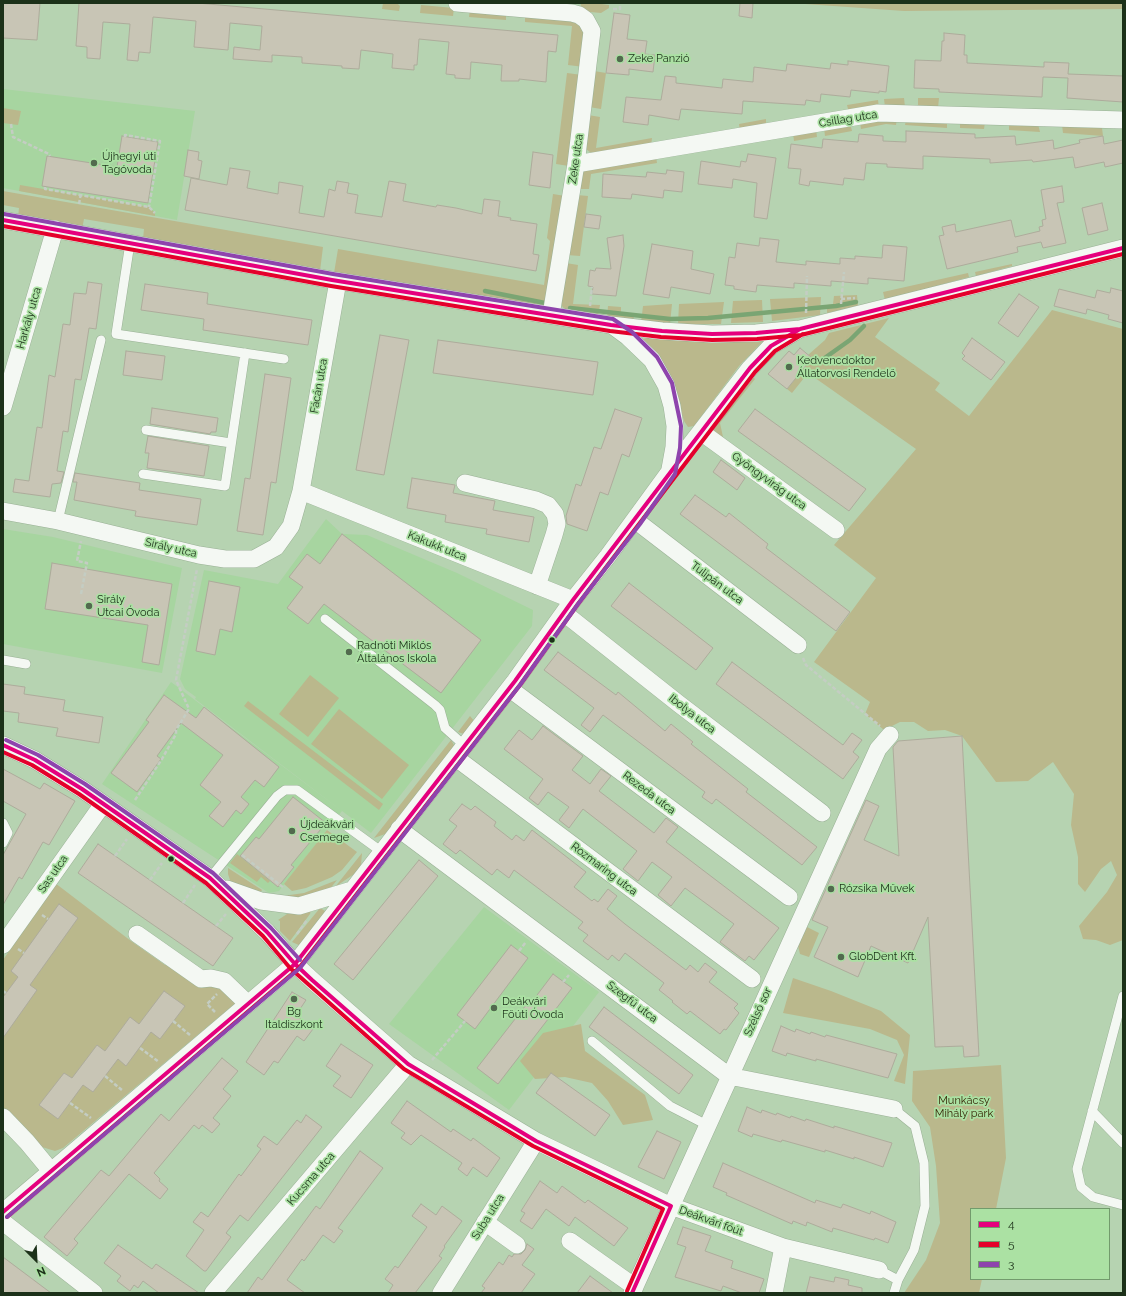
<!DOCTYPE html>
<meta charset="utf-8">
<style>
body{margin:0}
#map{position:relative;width:1126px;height:1296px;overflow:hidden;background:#b6d3b1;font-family:Raleway,sans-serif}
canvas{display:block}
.frame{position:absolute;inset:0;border:4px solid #1c3119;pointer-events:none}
.legend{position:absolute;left:970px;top:1208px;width:140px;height:72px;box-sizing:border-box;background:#abe1a3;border:1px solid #729b6c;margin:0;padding:5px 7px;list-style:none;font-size:12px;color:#1c3119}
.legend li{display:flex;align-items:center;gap:8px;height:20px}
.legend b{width:20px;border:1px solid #729b6c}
.north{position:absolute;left:16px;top:1240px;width:40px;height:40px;-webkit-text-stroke:3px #abe1a3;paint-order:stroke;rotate:156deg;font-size:11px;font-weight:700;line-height:16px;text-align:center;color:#1c3119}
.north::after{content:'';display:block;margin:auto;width:14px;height:18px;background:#1c3119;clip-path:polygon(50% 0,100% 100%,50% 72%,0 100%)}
</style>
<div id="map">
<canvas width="1126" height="1296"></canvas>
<div class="frame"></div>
<ul class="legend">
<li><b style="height:5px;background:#e5007d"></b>4</li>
<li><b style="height:5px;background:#e4002b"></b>5</li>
<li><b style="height:5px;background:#8e44ad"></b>3</li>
</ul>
<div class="north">N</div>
</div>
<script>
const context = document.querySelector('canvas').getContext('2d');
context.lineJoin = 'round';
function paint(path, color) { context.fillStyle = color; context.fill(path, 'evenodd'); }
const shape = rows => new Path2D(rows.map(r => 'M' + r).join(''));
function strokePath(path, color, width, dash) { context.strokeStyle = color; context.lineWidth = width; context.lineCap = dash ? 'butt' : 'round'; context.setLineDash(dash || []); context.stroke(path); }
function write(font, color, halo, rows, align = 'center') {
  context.font = font + ' Raleway,sans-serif'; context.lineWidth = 3.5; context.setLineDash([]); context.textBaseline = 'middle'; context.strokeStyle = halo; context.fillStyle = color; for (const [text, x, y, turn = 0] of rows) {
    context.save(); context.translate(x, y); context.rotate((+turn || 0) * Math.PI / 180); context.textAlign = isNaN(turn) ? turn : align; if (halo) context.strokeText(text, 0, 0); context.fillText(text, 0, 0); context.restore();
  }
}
const built = shape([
 [3,89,195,111,177,220,3,188],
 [326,519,342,534,367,535,457,573,533,610,532,626,371,833,195,699,196,697,185,689,180,679,204,570,278,584],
 [3,529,53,537,182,568,162,673,3,644],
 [171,682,342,811,279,891,269,893,102,784],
 [484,907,599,992,509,1110,389,1024]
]);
const green = shape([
 [383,3,397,3,400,6,399,11,382,9],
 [581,3,595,3,609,5,609,8,601,13,580,11],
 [791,3,1123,3,1123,9,904,11],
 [421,5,454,8,453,16,420,13],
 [470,9,506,12,506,20,469,17],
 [525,14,571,18,585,29,584,67,568,65,572,26,525,22],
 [594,71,606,73,601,109,589,107],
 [567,73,582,75,569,166,556,164],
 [904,98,905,107,885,107,884,99],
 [918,98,939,98,938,108,918,107],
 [878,100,879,108,849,112,848,109,847,105],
 [3,108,21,111,18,125,3,123],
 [588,115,600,117,596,148,652,138,651,146,591,153,586,149],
 [897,118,896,125,886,124,861,129,860,122],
 [766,119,766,127,740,132,739,124],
 [906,119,947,120,947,128,905,125],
 [960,121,985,122,984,129,960,128],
 [1009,122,1038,124,1040,132,1009,130],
 [850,123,852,131,825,136,824,128],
 [1062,125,1102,128,1103,136,1063,133],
 [816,129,817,137,794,141,793,133],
 [656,156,657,163,591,174,589,189,578,189,582,171],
 [20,185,149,207,155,213,155,216,19,191],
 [3,191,323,247,320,271,143,239,144,229,84,219,82,229,18,218,19,208,3,205],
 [553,194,565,196,545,305,541,307,334,273,338,249,544,285,550,241,547,238],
 [577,195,588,196,580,256,567,255],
 [566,263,578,265,573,304,600,305,598,317,565,310,562,306,561,302],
 [1012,264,1012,266,976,276,975,272],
 [968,273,969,277,885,300,883,292],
 [857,295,858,306,827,313,827,305,833,304,834,296],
 [821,297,820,315,772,321,770,299],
 [762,300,763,322,731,323,733,301],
 [724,302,721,324,678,324,679,304],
 [672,304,670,324,641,323,643,306],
 [608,306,621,307,621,314,634,316,633,322,607,318],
 [1052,310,1123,329,1123,940,1110,945,1096,940,1083,939,1079,926,1107,892,1117,875,1111,861,1101,869,1085,892,1078,884,1078,857,1071,825,1074,794,1053,762,1028,781,996,782,962,736,945,730,928,731,914,722,900,722,884,730,865,714,870,702,814,662,876,578,834,545,916,449,808,373,792,393,787,389,812,358,808,355,825,340,829,333,889,318,875,337,940,383,935,390,969,416],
 [647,338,759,338,763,341,739,366,694,426,688,427,684,421,674,383,644,343,643,339],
 [753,377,755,379,720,423,723,437,721,440,713,429],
 [310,675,339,698,308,737,279,714],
 [248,701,383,804,379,810,244,706],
 [339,709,409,765,382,799,311,744],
 [470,716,475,722,464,734,458,732],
 [451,740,454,745,454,749,388,833,374,838],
 [327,830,357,852,342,870,332,877,306,888,292,891,284,884],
 [362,853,361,865,357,872,335,887],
 [237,854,270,881,268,883,261,877,257,882,230,863],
 [228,868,262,890,258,896,231,883,228,874],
 [337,880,329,890,300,899,283,896,304,893],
 [55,883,131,941,165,965,169,961,219,982,238,1001,63,1148,55,1151,42,1147,3,1107,3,960],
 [320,908,325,911,301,946,292,942],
 [311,910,310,914,290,941,280,931,280,921,278,920,287,914],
 [807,927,819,933,809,957,800,954,798,946],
 [793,978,831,991,881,1011,910,1035,905,1084,894,1081,904,1055,897,1040,870,1029,783,1013],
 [581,1024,585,1051,645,1095,653,1120,623,1125,608,1101,592,1083,565,1077,535,1079,520,1061,543,1033],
 [1001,1065,1006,1158,996,1209,971,1209,971,1279,982,1279,979,1293,904,1293,926,1260,940,1223,936,1166,930,1127,912,1101,913,1071]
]);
const stream = shape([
 [485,291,545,303],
 [570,308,670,319,708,318,836,306,856,302],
 [819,362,850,340,864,326]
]);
const building = shape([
 [3,3,40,3,37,40,3,38,3,3],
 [79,3,197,3,558,35,556,52,548,51,546,82,519,79,519,81,501,81,502,65,471,62,470,79,455,78,455,75,446,74,449,42,419,39,417,65,414,65,414,70,392,68,393,54,361,50,359,69,342,68,342,66,302,63,302,57,272,55,272,62,233,59,234,47,260,50,262,26,230,23,228,50,194,47,196,21,153,17,150,53,139,52,138,61,127,60,130,24,103,22,100,59,87,58,87,47,76,46,79,3],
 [740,3,753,3,752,18,739,16,740,3],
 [614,13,630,15,627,39,647,41,645,54,655,55,653,72,629,69,629,75,606,73,614,13],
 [944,33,965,35,964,55,967,55,967,63,1044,67,1044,62,1069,63,1068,74,1123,76,1123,102,1067,98,1068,78,1043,77,1042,97,939,92,939,89,914,88,915,60,941,61,942,41,944,41,944,33],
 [848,61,889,66,886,92,879,91,879,93,851,90,850,97,821,94,820,102,806,100,805,105,743,101,742,114,681,109,679,120,649,115,648,125,623,122,626,97,661,100,665,76,676,77,676,83,722,88,723,79,753,82,754,67,786,71,787,64,830,69,831,63,848,65,848,61],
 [906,131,975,134,975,138,1015,136,1016,145,1053,140,1054,149,1080,143,1079,140,1103,136,1104,144,1123,140,1123,163,1105,167,1104,162,1075,168,1073,157,1033,162,1032,160,990,163,990,159,923,156,923,169,887,167,887,164,866,163,864,180,844,178,843,185,810,181,809,186,799,184,801,169,788,168,791,144,822,148,823,139,858,142,859,134,883,136,883,141,906,142,906,131],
 [122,136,158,142,148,203,42,186,47,156,117,167,122,136],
 [188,150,199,152,198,160,202,161,199,179,184,176,188,150],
 [533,152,553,155,550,188,529,185,533,152],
 [748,154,776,158,767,219,754,217,757,183,733,179,732,188,698,184,701,161,740,167,741,161,746,162,748,154],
 [230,168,250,171,247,188,278,194,279,182,303,186,299,213,324,217,329,189,335,191,337,181,349,183,347,193,358,195,355,213,382,217,389,181,406,184,403,201,436,207,437,205,456,208,482,214,484,199,500,201,498,216,511,218,510,220,537,224,533,254,539,255,536,271,185,210,191,178,227,185,230,168],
 [667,170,684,172,682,192,664,190,663,198,632,194,631,199,602,197,603,174,646,177,647,172,666,174,667,170],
 [1062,186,1064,202,1057,203,1066,243,1043,248,1041,242,1017,247,1018,252,947,269,939,236,944,235,942,227,955,224,956,232,1011,220,1015,237,1040,231,1039,227,1043,226,1042,220,1046,219,1041,190,1062,186],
 [1102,203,1108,230,1088,235,1082,208,1102,203],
 [586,214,601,216,599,229,584,227,586,214],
 [623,235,624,246,616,296,592,294,593,287,588,286,590,270,595,271,596,268,611,269,607,238,623,235],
 [760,238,779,240,776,262,806,265,806,261,840,264,840,258,855,259,855,256,882,258,883,245,907,247,904,281,868,278,868,284,831,281,831,286,794,283,794,288,757,285,756,292,734,289,734,286,725,285,729,257,735,258,737,243,759,246,760,238],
 [652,244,693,251,691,269,714,274,710,294,671,287,669,298,643,294,652,244],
 [88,282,102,284,96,329,89,328,81,380,75,379,68,432,63,431,57,471,64,472,61,483,52,484,50,497,13,492,15,479,29,481,37,427,42,428,49,375,55,377,63,324,70,325,74,293,86,294,88,282],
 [145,284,208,293,207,304,312,320,308,345,203,330,204,319,141,310,145,284],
 [1111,288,1123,291,1123,323,1108,319,1109,315,1087,309,1086,314,1054,306,1059,289,1095,298,1097,290,1110,293,1111,288],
 [1019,294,1039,307,1018,337,998,323,1019,294],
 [380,335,409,340,384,475,356,470,380,335],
 [972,338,1005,362,991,380,962,359,965,356,962,353,972,338],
 [438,340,598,362,593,395,433,373,438,340],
 [800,348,812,358,787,389,768,374,789,351,794,355,800,348],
 [126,351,165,356,162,380,123,375,126,351],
 [265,374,291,378,276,483,271,482,263,535,237,531,245,478,250,479,265,374],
 [152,408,218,418,216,432,211,432,210,434,150,424,152,408],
 [615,409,642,418,629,457,622,454,608,495,600,492,587,531,567,524,566,516,576,484,581,486,594,447,601,449,615,409],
 [755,409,866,489,849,511,738,431,755,409],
 [148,436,209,446,204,476,147,468,149,453,145,453,148,436],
 [721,460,745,478,737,490,713,472,721,460],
 [75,473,140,483,139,490,201,499,197,525,135,516,136,511,74,500,77,482,73,482,75,473],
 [412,478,455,485,453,493,495,501,493,510,534,517,529,542,486,534,487,529,445,522,446,515,407,508,412,478],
 [695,495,726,517,729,513,768,544,766,548,850,612,836,631,680,514,695,495],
 [342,534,481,640,441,693,324,604,308,624,287,608,303,587,289,577,307,554,320,564,342,534],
 [52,563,172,584,159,665,142,662,148,625,45,609,52,563],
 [209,581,240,587,232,632,220,629,215,655,196,651,209,581],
 [629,583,713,648,696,670,611,606,629,583],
 [558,652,616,695,618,692,665,731,671,724,693,742,691,744,748,789,746,792,817,847,802,865,716,799,712,804,702,797,705,792,603,715,590,732,581,725,594,708,544,670,558,652],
 [732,662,843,745,852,733,862,740,853,752,859,757,843,779,716,684,732,662],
 [3,684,25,687,24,694,65,700,63,711,103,717,99,743,56,736,58,728,18,722,19,713,3,711,3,684],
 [164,695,196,718,204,707,279,767,264,787,255,780,241,797,249,804,241,814,236,810,223,827,209,816,221,802,200,785,223,755,181,723,157,756,161,759,137,792,111,773,149,722,146,720,164,695],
 [543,726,583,756,572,770,590,784,601,769,611,776,599,791,654,833,666,818,678,827,666,842,779,928,754,960,749,956,745,961,720,942,734,924,685,888,671,906,658,895,672,877,652,862,638,881,623,869,637,851,583,809,569,828,559,820,569,807,548,792,538,805,529,798,543,779,504,749,519,730,532,740,543,726],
 [962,736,979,1056,964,1057,963,1046,935,1047,928,917,908,963,871,946,858,977,814,957,828,927,812,920,866,800,879,806,864,840,899,856,893,747,898,741,962,736],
 [3,769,40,789,44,783,75,801,49,845,43,842,22,879,19,877,3,905,3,855,26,814,3,801,3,769],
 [293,797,326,823,291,865,294,867,278,887,240,856,256,837,259,839,293,797],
 [462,804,471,810,475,806,496,822,494,826,512,840,516,835,524,841,532,830,586,872,574,887,592,901,594,899,598,902,608,889,617,896,607,909,625,924,686,970,690,965,698,972,705,963,717,972,709,982,738,1004,734,1008,739,1013,726,1030,724,1029,720,1034,690,1011,687,1014,672,1002,673,1001,659,990,664,983,625,953,619,961,612,955,608,960,583,941,588,935,578,928,583,922,514,870,509,878,497,869,492,875,460,850,456,854,443,844,457,826,449,820,462,804],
 [98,844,233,938,213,966,78,873,98,844],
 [419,860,438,876,353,980,334,964,419,860],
 [59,904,78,918,30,985,37,990,3,1038,3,997,18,977,11,971,59,904],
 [511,945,528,958,475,1029,457,1015,511,945],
 [553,974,572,988,498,1084,477,1068,526,1005,528,1007,553,974],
 [164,991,185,1006,160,1039,151,1032,126,1066,118,1059,93,1092,83,1085,58,1119,39,1105,64,1073,72,1078,97,1045,105,1051,130,1017,139,1024,164,991],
 [292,992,306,1000,296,1015,313,1029,304,1041,297,1036,278,1063,274,1061,264,1075,246,1062,292,992],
 [604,1007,693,1075,679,1094,589,1027,604,1007],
 [781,1026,795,1032,796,1029,810,1034,811,1032,825,1037,826,1035,897,1054,888,1078,816,1059,816,1061,787,1053,786,1056,772,1051,781,1026],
 [341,1044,373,1065,351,1098,333,1086,341,1076,326,1066,341,1044],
 [222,1058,238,1071,223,1089,231,1096,213,1118,220,1124,212,1133,202,1125,199,1129,194,1125,154,1173,160,1179,159,1181,168,1189,160,1199,129,1174,74,1239,78,1243,67,1256,44,1237,101,1170,109,1176,161,1114,169,1121,222,1058],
 [551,1073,610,1115,595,1136,536,1093,551,1073],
 [407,1101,451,1132,453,1129,471,1141,473,1138,500,1158,487,1177,473,1167,467,1176,458,1169,462,1163,421,1135,411,1145,401,1138,405,1133,391,1123,407,1101],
 [747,1107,761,1113,762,1110,776,1115,777,1113,790,1118,791,1116,805,1121,806,1119,834,1128,834,1126,892,1143,883,1167,854,1157,854,1159,825,1150,825,1152,782,1140,781,1142,753,1134,752,1137,738,1131,747,1107],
 [306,1115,322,1127,248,1221,240,1215,226,1233,231,1237,206,1271,204,1271,186,1256,204,1230,193,1222,201,1212,208,1217,239,1174,241,1176,261,1149,257,1146,264,1136,277,1145,297,1120,301,1123,306,1115],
 [657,1131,681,1142,664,1179,638,1167,657,1131],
 [360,1151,383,1168,338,1228,343,1231,334,1243,323,1235,304,1261,302,1259,287,1280,305,1293,247,1293,258,1277,262,1280,316,1206,320,1209,360,1151],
 [723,1163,815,1203,816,1200,841,1208,843,1204,870,1214,871,1211,896,1222,888,1243,875,1238,874,1240,833,1228,832,1232,807,1222,806,1226,793,1221,792,1224,726,1195,727,1193,713,1187,723,1163],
 [540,1181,557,1193,562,1186,585,1203,588,1200,628,1228,614,1246,575,1217,569,1226,546,1209,532,1229,520,1221,525,1213,521,1211,540,1181],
 [421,1204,436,1215,442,1206,462,1221,444,1246,445,1247,439,1256,442,1258,415,1293,388,1293,393,1285,385,1279,395,1266,398,1268,427,1227,412,1216,421,1204],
 [683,1227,711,1236,705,1251,733,1261,731,1268,764,1279,759,1293,742,1293,723,1286,721,1291,675,1277,686,1247,677,1244,683,1227],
 [527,1244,534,1249,522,1265,535,1274,521,1293,481,1293,485,1288,482,1286,499,1262,503,1265,509,1255,512,1257,514,1254,521,1254,525,1250,527,1244],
 [118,1245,152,1269,156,1264,199,1293,159,1293,143,1281,138,1288,134,1285,130,1291,117,1281,121,1276,104,1263,118,1245],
 [3,1257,51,1293,3,1293,3,1257],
 [590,1276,613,1293,577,1293,590,1276],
 [810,1277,834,1282,835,1277,849,1280,848,1285,862,1288,862,1293,806,1293,810,1277]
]);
const path = shape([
 [613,9,620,9,620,3],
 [11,124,13,137,49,154,50,156],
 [125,137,125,135,160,141,149,207],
 [45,187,45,189,149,207,155,213],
 [79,204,81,193],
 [841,299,855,298],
 [841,304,844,272],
 [590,306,592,287],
 [806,313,807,276],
 [81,594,87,563,77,561,81,541],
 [803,658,806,665,880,726],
 [135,800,162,759,176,734,176,730,189,709,176,680,197,569],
 [242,855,284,888],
 [115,856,127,839],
 [150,880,162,863],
 [183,903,195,885],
 [42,915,48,919],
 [216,926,226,914],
 [297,934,307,920],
 [18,949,24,953],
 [519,951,526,942],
 [563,982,569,975],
 [3,991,6,993],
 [215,1012,207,1004,217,994],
 [173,1021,190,1035],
 [140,1048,159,1062],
 [432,1060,465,1021],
 [105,1076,123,1091],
 [70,1103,91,1118]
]);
const service = shape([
 [130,243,116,334,284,359],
 [146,430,231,443],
 [143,474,225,486,245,353],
 [58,521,101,340],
 [325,619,435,705,440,710,445,728,465,746],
 [3,660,26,664],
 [3,823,8,833,3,843],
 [210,878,277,796,285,790,297,790,382,852],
 [1123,996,1077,1169,1081,1187,1093,1197,1123,1205],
 [592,1041,670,1106,707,1125],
 [1092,1111,1123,1143],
 [879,1270,898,1280],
 [894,1293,898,1280,914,1250,925,1206,924,1163,915,1126,894,1109]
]);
const minor = shape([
 [457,3,572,13,579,15,586,20,592,31,576,164,551,315],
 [576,164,878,113,1123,120],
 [3,220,332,280,611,325,662,331,712,334,756,333,800,329,1123,248],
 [613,326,628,337,652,360,666,385,672,406,675,426,674,447,670,469],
 [3,407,55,229],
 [701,432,836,530],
 [465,483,536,500,548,505,555,514,557,524,554,535,537,586],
 [301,491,573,600],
 [3,511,58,521,199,555,225,559,254,559,276,547,291,526,301,491,338,281],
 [635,520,798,645],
 [564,613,679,704,822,813],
 [510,689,789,897],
 [3,745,35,760,82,789,210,878,267,932,295,964,312,980,408,1064,536,1141,671,1206,783,1247,879,1270],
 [456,758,752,979],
 [399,829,729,1076,894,1109],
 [227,889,261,901,299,906,352,890],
 [137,934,201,979,211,978,224,981,248,1004],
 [3,945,103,804],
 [3,1117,27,1142,51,1171],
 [3,1212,295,964,515,681,573,600,608,556,670,471,750,368,771,346,800,329],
 [3,1222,94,1293],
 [485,1222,517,1245],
 [570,1241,635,1287],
 [213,1293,408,1064],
 [441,1293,536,1141],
 [632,1293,878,749,890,735],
 [774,1293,783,1247]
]);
const bus1 = shape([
 [3,220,332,280,611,325,662,331,712,334,756,333,800,329,1123,248],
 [3,745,35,760,82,789,210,878,267,932,295,964,312,980,408,1064,536,1141,671,1206],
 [3,1212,295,964,515,681,573,600,750,368,771,346,800,329],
 [632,1293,671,1206]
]);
const bus2 = shape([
 [3,226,331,286,610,331,661,337,712,340,757,339,801,335,1123,254],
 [3,752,32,765,79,794,206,883,263,936,290,968,308,984,404,1069,533,1146,663,1209,627,1291],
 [7,1217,299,968,520,685,578,604,755,372,775,351,803,334]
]);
const bus3 = shape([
 [4,214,333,274,613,319,632,332,657,357,672,383,681,426,680,448,675,474,640,524,578,604,520,685,300,968,7,1217],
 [6,740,38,755,85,784,213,873,271,928,300,960]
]);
const markers = [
 [620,59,4,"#526a4e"],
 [94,163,4,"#526a4e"],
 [789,367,4,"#526a4e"],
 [89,606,4,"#526a4e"],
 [552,640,3.5,"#1c3119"],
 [349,652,4,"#526a4e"],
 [292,831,4,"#526a4e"],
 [171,859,3.5,"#1c3119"],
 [831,889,4,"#526a4e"],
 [841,957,4,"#526a4e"],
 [294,999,4,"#526a4e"],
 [494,1008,4,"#526a4e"]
];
const poiNames = [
 ["Zeke Panzió",628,59],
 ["Újhegyi úti",102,157],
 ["Tagóvoda",102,170],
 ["Kedvencdoktor",797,361],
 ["Állatorvosi Rendelő",797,374],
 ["Sirály",97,600],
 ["Utcai Óvoda",97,613],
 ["Radnóti Miklós",357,646],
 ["Általános Iskola",357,659],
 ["Újdeákvári",300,825],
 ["Csemege",300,838],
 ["Rózsika Művek",839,889],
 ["GlobDent Kft.",849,957],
 ["Deákvári",502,1002],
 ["Főúti Óvoda",502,1015],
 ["Bg",294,1012,"center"],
 ["Italdiszkont",294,1025,"center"]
];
const streetNames = [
 ["Csillag utca",848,119,-9],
 ["Zeke utca",576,159,-82],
 ["Harkály utca",29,318,-74],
 ["Fácán utca",319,386,-80],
 ["Gyöngyvirág utca",769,481,36],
 ["Kakukk utca",437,546,22],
 ["Sirály utca",171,548,13],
 ["Tulipán utca",717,583,37],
 ["Ibolya utca",692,714,38],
 ["Rezeda utca",649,793,37],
 ["Rozmaring utca",604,869,37],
 ["Sas utca",53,874,-55],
 ["Szegfű utca",632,1002,37],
 ["Szélső sor",758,1012,-66],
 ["Kucsma utca",311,1179,-49],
 ["Suba utca",488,1217,-58],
 ["Deákvári főút",711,1221,20]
];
const parkNames = [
 ["Munkácsy",964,1101],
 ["Mihály park",964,1114]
];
paint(built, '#a7d5a0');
paint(green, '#bab88c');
strokePath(stream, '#7aa573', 4.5);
paint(building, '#c8c5b5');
strokePath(building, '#adab9b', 1);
strokePath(service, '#99b095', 10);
strokePath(minor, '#99b095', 18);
strokePath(path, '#c4cdc3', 2.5, [4, 2]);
strokePath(service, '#f4f8f3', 9);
strokePath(minor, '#f4f8f3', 17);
strokePath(bus1, '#e5007d', 4);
strokePath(bus2, '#e4002b', 4);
strokePath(bus3, '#8e44ad', 4);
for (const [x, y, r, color] of markers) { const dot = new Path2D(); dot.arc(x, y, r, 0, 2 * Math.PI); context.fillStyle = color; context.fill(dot); strokePath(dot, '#abe1a3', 1.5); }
write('11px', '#1c3119', '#abe1a3', poiNames, 'left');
write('11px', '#1c3119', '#abe1a3', streetNames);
write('11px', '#372707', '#abe1a3', parkNames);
</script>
